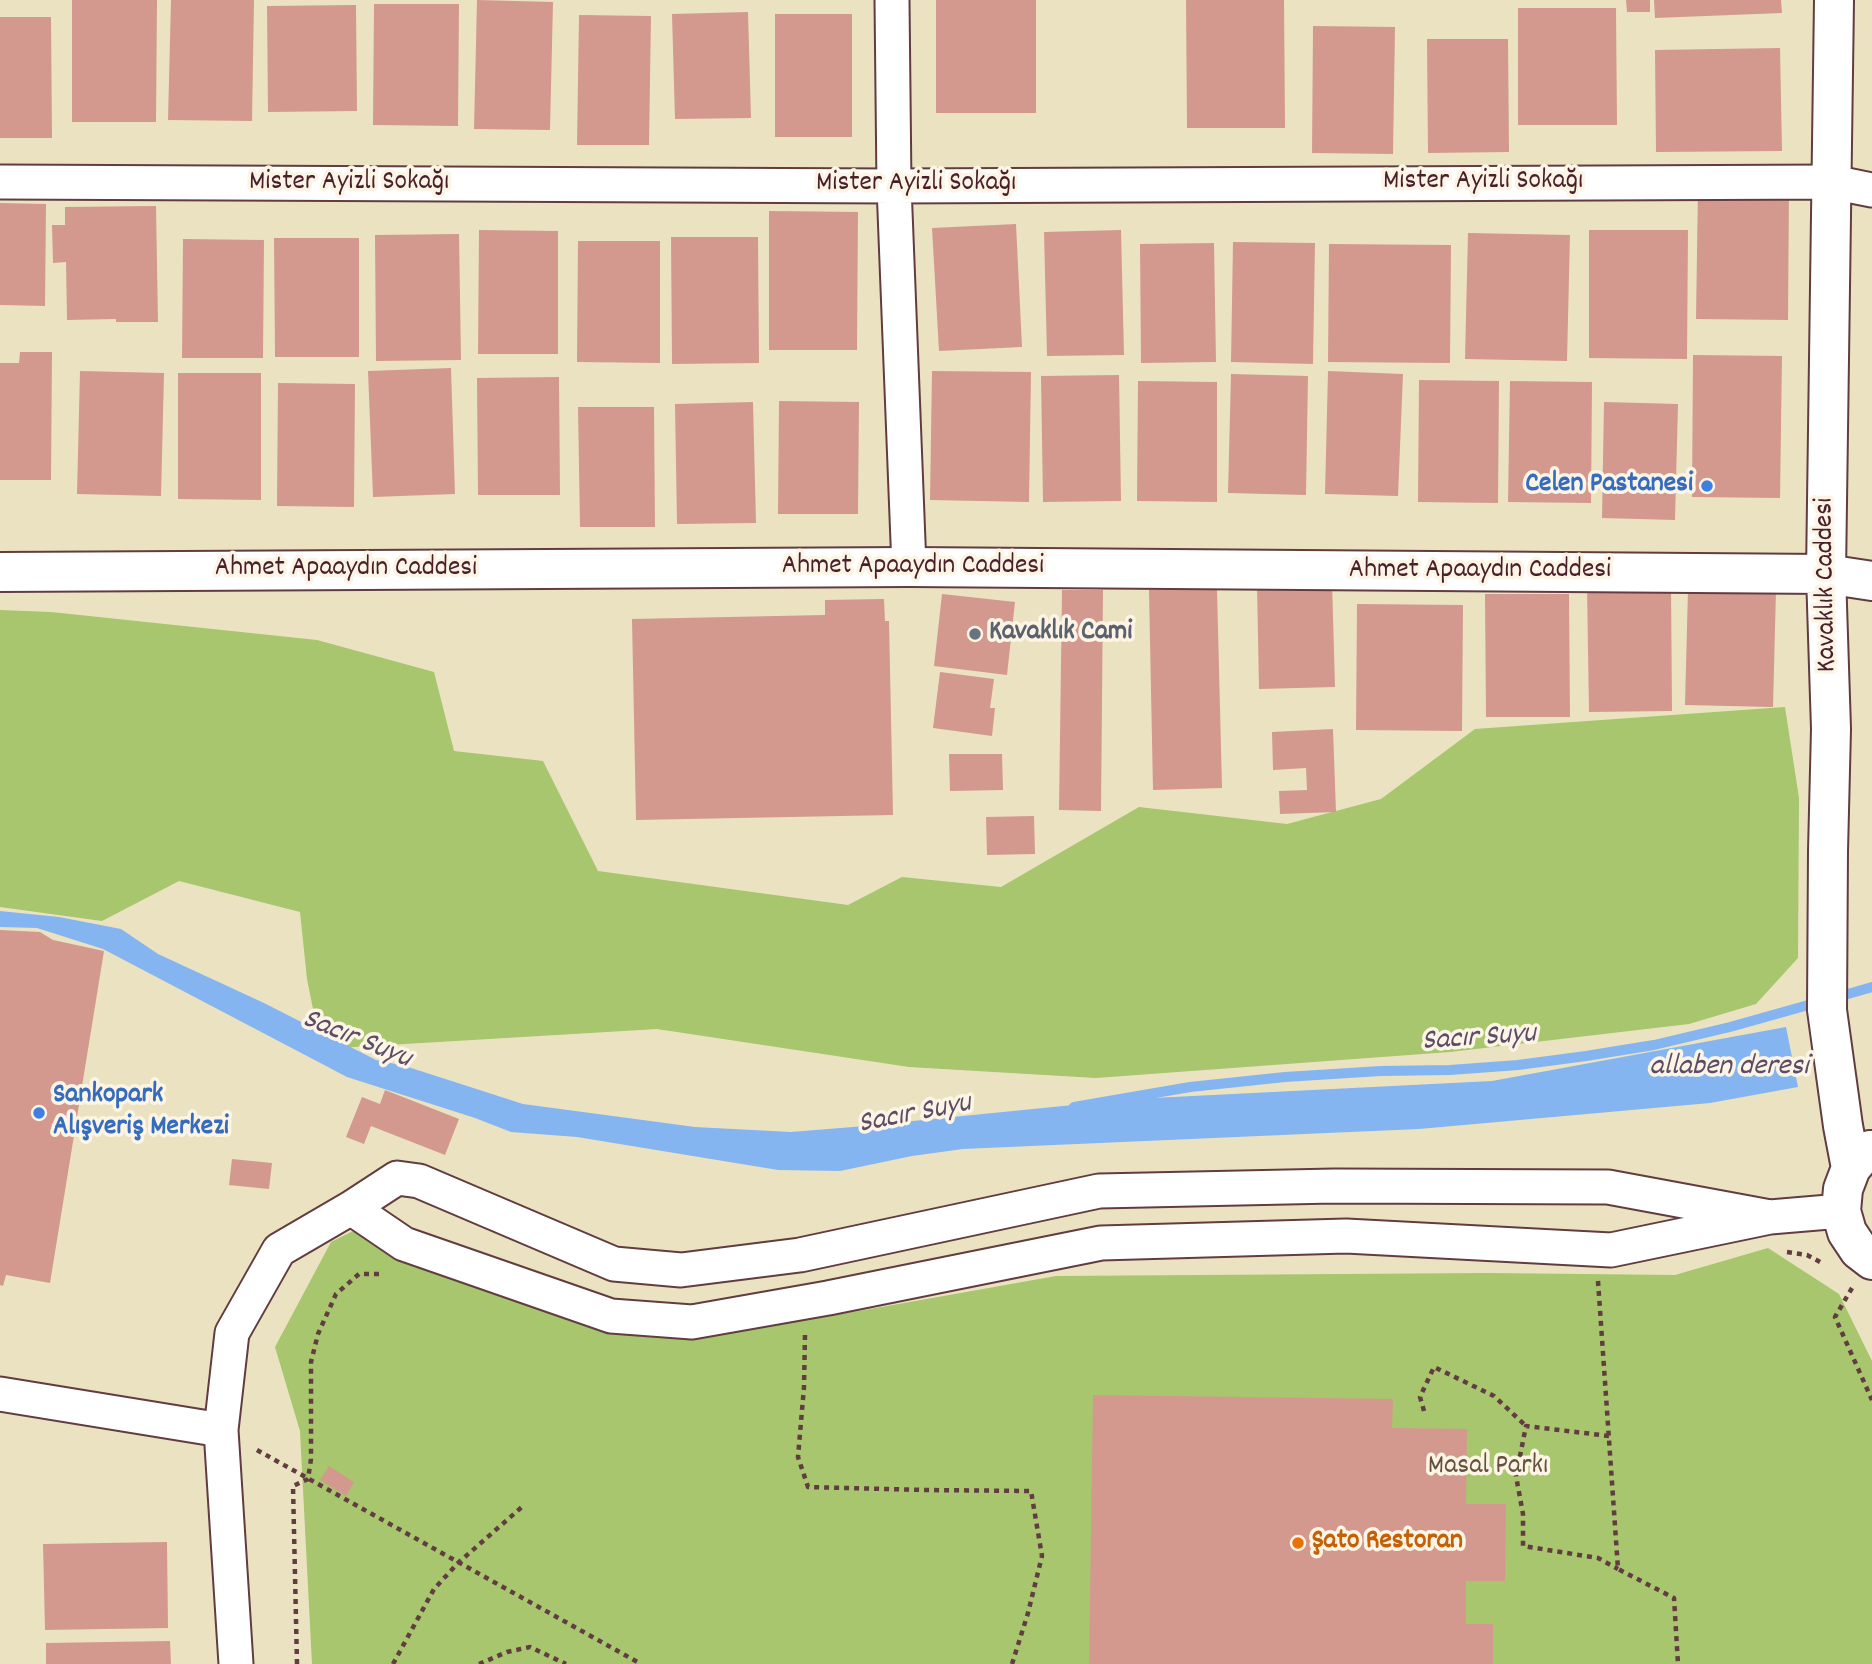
<!DOCTYPE html>
<meta charset="utf-8">
<style>
body{margin:0}
canvas{display:block;background:#eae2c0}
</style>
<canvas width="1872" height="1664"></canvas>
<script>
const context = document.querySelector('canvas').getContext('2d');
context.lineJoin = 'round';
function paint(path, color) { context.fillStyle = color; context.fill(path, 'evenodd'); }
const shape = rows => new Path2D(rows.map(r => 'M' + r).join(''));
function strokePath(path, color, width, dash) { context.strokeStyle = color; context.lineWidth = width; context.lineCap = dash ? 'butt' : 'round'; context.setLineDash(dash || []); context.stroke(path); }
function write(font, color, halo, rows, align = 'center') {
  context.font = font + ' Dekko,sans-serif'; context.lineWidth = 7; context.setLineDash([]); context.textBaseline = 'middle'; context.strokeStyle = halo; context.fillStyle = color; for (const [text, x, y, turn = 0] of rows) {
    context.save(); context.translate(x, y); context.rotate((+turn || 0) * Math.PI / 180); context.textAlign = isNaN(turn) ? turn : align; if (halo) context.strokeText(text, 0, 0); context.fillText(text, 0, 0); context.restore();
  }
}
const green = shape([
 [0,610,51,612,317,640,434,672,454,751,543,761,598,871,848,905,902,877,1001,887,1139,807,1287,824,1381,799,1475,729,1785,707,1799,798,1798,958,1756,1004,1689,1024,1450,1052,1096,1078,909,1067,657,1029,321,1049,307,979,300,912,179,881,102,921,0,907],
 [357,1229,696,1338,876,1308,1056,1276,1488,1273,1675,1275,1768,1248,1839,1294,1872,1361,1872,1664,312,1664,300,1431,275,1347,331,1242]
]);
const water = shape([
 [0,911,59,917,121,929,158,954,264,1003,376,1060,405,1066,523,1104,695,1127,791,1132,853,1127,1133,1099,1492,1081,1786,1027,1798,1087,1710,1103,1419,1129,963,1149,912,1156,840,1171,778,1170,577,1137,511,1132,475,1118,347,1077,103,949,37,928,0,927]
]);
const stream = shape([
 [1834,998,1872,987],
 [1074,1107,1190,1087,1285,1077,1381,1071,1450,1070,1518,1065,1586,1056,1654,1045,1730,1027,1819,1002]
]);
const building = shape([
 [72,0,157,0,156,122,72,122],
 [171,0,254,0,252,121,168,120],
 [477,0,553,2,550,130,474,129],
 [936,0,1036,0,1036,113,936,113],
 [1186,0,1284,0,1285,128,1187,128],
 [1626,0,1650,0,1650,12,1627,12],
 [1654,0,1781,0,1782,13,1655,18],
 [374,4,459,4,458,126,373,125],
 [356,5,357,111,268,112,267,6],
 [1518,8,1616,8,1617,125,1518,125],
 [748,12,751,118,675,119,672,14],
 [775,14,852,14,852,137,775,137],
 [579,15,651,16,649,145,577,145],
 [0,17,51,17,52,138,0,138],
 [1313,26,1395,27,1393,154,1312,153],
 [1427,39,1508,39,1509,152,1428,153],
 [1780,48,1782,151,1656,152,1655,50],
 [1698,186,1789,187,1788,320,1696,319],
 [0,203,46,204,45,306,0,305],
 [156,206,158,322,116,322,116,319,67,320,66,262,53,263,52,225,65,225,65,207],
 [769,211,858,212,857,350,769,350],
 [1016,224,1022,347,939,351,932,228],
 [479,230,558,231,558,354,478,354],
 [1121,230,1124,355,1047,356,1044,232],
 [1589,230,1688,230,1687,359,1589,358],
 [1468,233,1570,235,1567,361,1465,359],
 [459,234,461,360,376,361,375,235],
 [671,237,758,237,759,363,672,364],
 [274,238,359,238,359,357,275,357],
 [183,239,264,240,263,358,182,358],
 [578,241,660,241,660,363,577,362],
 [1233,242,1315,243,1313,364,1231,362],
 [1214,243,1216,362,1141,363,1140,244],
 [1329,244,1451,245,1450,363,1328,362],
 [20,352,52,352,51,480,0,480,0,363,19,363],
 [1693,355,1782,356,1780,498,1692,497],
 [451,368,455,494,373,497,368,371],
 [80,371,164,373,161,496,77,494],
 [932,371,1031,372,1029,502,930,500],
 [1328,371,1403,374,1398,496,1325,494],
 [178,373,261,373,261,500,178,499],
 [1231,374,1308,376,1306,495,1228,493],
 [1119,375,1121,501,1043,502,1041,376],
 [559,377,560,495,478,495,477,378],
 [1419,380,1499,381,1498,503,1418,502],
 [1138,381,1217,382,1217,502,1137,501],
 [1510,381,1592,382,1591,503,1508,502],
 [278,383,355,384,354,507,277,506],
 [779,401,859,402,858,514,778,514],
 [753,402,756,523,677,524,675,404],
 [1604,402,1678,404,1675,520,1602,518],
 [578,407,654,407,655,527,580,527],
 [1332,582,1335,687,1259,689,1257,584],
 [1671,585,1672,711,1589,712,1587,586],
 [1217,589,1222,788,1153,790,1149,590],
 [1688,589,1776,590,1773,707,1685,705],
 [1062,590,1103,590,1101,811,1059,810],
 [942,594,1015,602,1007,675,934,666],
 [1485,594,1569,594,1570,717,1486,717],
 [884,599,885,621,889,621,893,815,636,820,632,619,825,615,825,600],
 [1357,604,1463,605,1462,731,1356,730],
 [940,672,994,679,990,708,995,708,992,736,933,728],
 [1333,729,1336,812,1280,814,1279,791,1307,790,1306,768,1273,770,1272,732],
 [949,754,1002,754,1003,790,950,791],
 [1034,816,1035,854,987,855,986,817],
 [0,930,40,932,53,940,104,951,50,1283,6,1275,3,1286,0,1285],
 [385,1090,459,1119,445,1155,371,1126,364,1144,346,1137,362,1097,380,1104],
 [232,1159,272,1163,269,1189,229,1185],
 [1093,1395,1393,1399,1392,1428,1467,1429,1466,1504,1506,1504,1505,1581,1466,1581,1466,1624,1493,1624,1493,1664,1089,1664],
 [329,1466,354,1482,346,1496,320,1480],
 [167,1542,168,1628,45,1630,43,1544],
 [170,1641,171,1664,46,1664,46,1643]
]);
const path = shape([
 [1787,1252,1807,1255,1822,1263],
 [1598,1281,1618,1569,1674,1598,1678,1664],
 [1852,1288,1835,1317,1872,1400],
 [805,1335,804,1387,798,1457,808,1487,925,1490,1031,1491,1042,1556,1028,1613,1012,1664],
 [1424,1411,1420,1397,1434,1367,1494,1396,1526,1426],
 [1609,1436,1526,1426,1516,1476,1523,1514,1523,1546,1598,1558,1618,1569],
 [257,1450,641,1664],
 [297,1664,293,1486,308,1479,311,1459,311,1362,318,1334,336,1294,359,1274,384,1274],
 [393,1664,434,1589,458,1563,523,1506],
 [479,1664,507,1652,530,1647,566,1664]
]);
const street = shape([
 [892,0,894,186,909,567],
 [0,182,894,186,1832,182,1872,190],
 [351,1208,404,1244,611,1316,692,1322,828,1298,1101,1243,1346,1236,1611,1250,1770,1217,1841,1211],
 [0,1394,221,1430],
 [236,1664,221,1430,232,1333,279,1250,351,1208,397,1178,419,1181,614,1264,681,1270,800,1255,1099,1191,1334,1186,1608,1187,1770,1217]
]);
const secondary = shape([
 [1834,0,1826,574,1831,729,1828,851,1827,1010,1843,1126,1851,1168],
 [0,572,909,567,1826,574,1872,581],
 [1870,1150,1862,1155,1851,1168,1843,1189,1841,1211,1847,1232,1859,1250,1872,1260]
]);
const markers = [
 [1707,486,7,"#3f7fe0"],
 [975,634,7,"#6b7280"],
 [39,1113,7,"#3f7fe0"],
 [1298,1543,7,"#e8710a"]
];
const streetNames = [
 ["Mister Ayizli Sokağı",1483,183],
 ["Mister Ayizli Sokağı",349,184],
 ["Mister Ayizli Sokağı",916,185],
 ["Ahmet Apaaydın Caddesi",913,568],
 ["Ahmet Apaaydın Caddesi",346,570],
 ["Ahmet Apaaydın Caddesi",1480,572],
 ["Kavaklık Caddesi",1828,585,-91]
];
const shopNames = [
 ["Celen Pastanesi",1693,486],
 ["Sankopark",53,1097,"left"],
 ["Alışveriş Merkezi",53,1129,"left"]
];
const worshipNames = [
 ["Kavaklık Cami",989,634]
];
const parkNames = [
 ["Masal Parkı",1488,1468]
];
const foodNames = [
 ["Şato Restoran",1312,1543]
];
const waterNames = [
 ["Sacır Suyu",1479,1040,-4],
 ["Sacır Suyu",356,1041,22],
 ["allaben deresi",1729,1069],
 ["Sacır Suyu",915,1116,-11]
];
paint(green, '#a7c66d');
paint(water, '#85b5f0');
strokePath(stream, '#85b5f0', 10);
paint(building, '#d4998e');
strokePath(street, '#623c41', 37);
strokePath(secondary, '#623c41', 42);
strokePath(path, '#623c41', 4.5, [5, 5]);
strokePath(street, '#fff', 33);
strokePath(secondary, '#fff', 38);
for (const [x, y, r, color] of markers) { const dot = new Path2D(); dot.arc(x, y, r, 0, 2 * Math.PI); context.fillStyle = color; context.fill(dot); strokePath(dot, '#fcf5e5', 2.5); }
write('28px', '#4a1f2b', '#fcf5e5', streetNames);
write('bold 28px', '#366cbe', '#fcf5e5', shopNames, 'right');
write('bold 28px', '#5b616d', '#fcf5e5', worshipNames, 'left');
write('28px', '#66513f', '#fcf5e5', parkNames);
write('bold 28px', '#c56008', '#fcf5e5', foodNames, 'left');
write('italic 30px', '#5c4c66', '#fcf5e5', waterNames);
</script>
